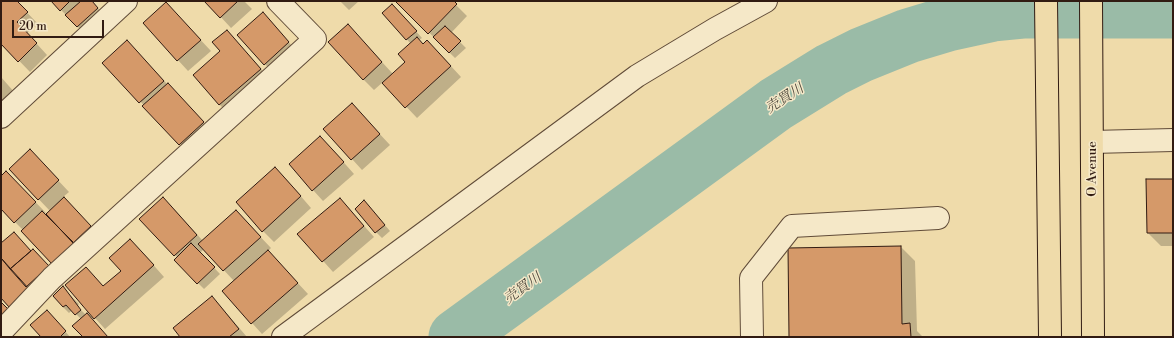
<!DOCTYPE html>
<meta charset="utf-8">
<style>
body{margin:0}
#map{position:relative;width:1174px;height:338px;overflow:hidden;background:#efdbaa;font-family:"Libre Bodoni",serif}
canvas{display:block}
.frame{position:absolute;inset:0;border:2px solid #311b12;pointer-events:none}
.scale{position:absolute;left:12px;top:20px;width:92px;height:18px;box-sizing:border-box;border:2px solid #311b12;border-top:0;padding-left:5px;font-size:12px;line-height:14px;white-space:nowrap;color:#311b12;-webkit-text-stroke:3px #f5e8c8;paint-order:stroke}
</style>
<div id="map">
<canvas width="1174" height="338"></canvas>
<div class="frame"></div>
<div class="scale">20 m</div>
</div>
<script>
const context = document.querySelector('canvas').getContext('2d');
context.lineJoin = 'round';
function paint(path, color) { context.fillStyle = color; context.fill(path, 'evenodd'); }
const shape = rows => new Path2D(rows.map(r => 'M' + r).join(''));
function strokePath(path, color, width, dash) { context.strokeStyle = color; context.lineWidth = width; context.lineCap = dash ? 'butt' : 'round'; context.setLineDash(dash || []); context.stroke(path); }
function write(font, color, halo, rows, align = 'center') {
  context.font = font + ' "Libre Bodoni","Noto Serif JP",serif'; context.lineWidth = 3; context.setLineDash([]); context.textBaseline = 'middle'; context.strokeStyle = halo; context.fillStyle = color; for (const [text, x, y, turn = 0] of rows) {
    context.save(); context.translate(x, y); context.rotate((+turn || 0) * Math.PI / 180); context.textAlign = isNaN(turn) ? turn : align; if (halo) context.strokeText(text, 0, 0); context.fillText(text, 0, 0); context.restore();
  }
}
const shadow = shape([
 [1,1,16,1,38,24,27,33,47,55,30,72,1,42],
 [52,1,91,1,104,14,84,33],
 [206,1,244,1,252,9,231,28],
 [340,1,359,1,349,10],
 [397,1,452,1,467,16,451,33,466,48,455,58],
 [166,3,211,51,188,71,144,23],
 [398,11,422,38,419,40,423,45,438,52,461,77,417,118,383,82,374,90,363,79,358,36,393,74,406,62,411,44,383,13],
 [273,24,299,54,275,75,265,64],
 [227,31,271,80,230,115,219,104,221,51],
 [138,53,214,134,191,155,104,63],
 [1,77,15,93,1,113],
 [362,115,390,145,362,170,352,159],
 [331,148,354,174,323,201,313,190],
 [40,161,69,192,63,197,96,232,78,249,23,230,1,208,1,177,17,183,46,213,44,214,50,221,52,219,50,211,10,169],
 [286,179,311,208,274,242,263,231],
 [1173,180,1173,246,1161,246,1148,233],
 [340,199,374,237,333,272,299,234],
 [370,208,390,231,382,238,376,232],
 [174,209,203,241,236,211,271,248,268,251,308,294,262,334,252,323,234,281,204,249,200,253,220,274,204,289,175,260,178,258,141,219],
 [1,244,31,252,54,273,20,317,1,297],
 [901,247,915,261,917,331,923,337,790,337],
 [141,251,164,277,105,329,95,318,86,268,104,287],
 [63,288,79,304,77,306,108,337,84,337,81,319,72,310,69,313,63,307],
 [212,297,222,308,247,337,182,337],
 [53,317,70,337,42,337]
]);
const river = shape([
 [456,337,776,104,831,70,861,55,908,36,948,24,994,14,1025,11,1173,11]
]);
const building = shape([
 [1,1,17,1,28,12,17,22,37,43,18,62,1,44,1,1],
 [51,1,70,1,60,11,51,1],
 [81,1,92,1,98,8,77,27,65,15,81,1],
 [204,1,238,1,220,18,204,1],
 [395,1,454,1,457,4,428,34,395,1],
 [166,2,201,40,177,61,143,23,166,2],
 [392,4,417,31,406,40,382,13,392,4],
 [263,12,289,42,264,65,237,35,263,12],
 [348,24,382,62,363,80,328,42,348,24],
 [445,26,461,41,449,53,433,37,445,26],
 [227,30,261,69,219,105,193,75,220,51,212,42,227,30],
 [417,37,423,44,427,40,451,66,405,108,382,83,405,62,398,54,417,37],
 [127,40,164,81,139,103,102,63,127,40],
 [168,83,204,122,179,145,142,106,168,83],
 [352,103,380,134,351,160,323,129,352,103],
 [320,136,344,162,312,191,289,164,320,136],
 [30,149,59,180,38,200,9,169,30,149],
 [275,167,301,196,262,232,236,202,275,167],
 [6,171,36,202,14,223,1,209,1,176,6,171],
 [1146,179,1173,179,1173,233,1147,233,1146,179],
 [64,197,91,226,73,243,46,214,64,197],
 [163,197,197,235,174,256,139,219,163,197],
 [340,198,364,226,322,262,297,234,340,198],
 [364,200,385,225,375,233,355,209,364,200],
 [236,210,261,237,223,271,198,244,236,210],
 [42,211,74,243,52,264,21,231,42,211],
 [14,232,31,251,10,269,1,258,1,243,14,232],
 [130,239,154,265,94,319,65,285,86,267,103,286,121,271,109,258,130,239],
 [191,243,215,267,197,284,174,260,191,243],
 [901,246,902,324,910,323,911,337,789,337,788,248,901,246],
 [33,249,49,266,26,287,10,269,33,249],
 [268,250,298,283,251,324,222,291,268,250],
 [1,258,29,289,9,307,1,298,1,258],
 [63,286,81,310,75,315,66,305,63,307,53,296,63,286],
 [212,296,239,329,229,337,180,337,173,328,212,296],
 [1,302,8,309,1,316,1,302],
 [47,310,66,331,60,337,41,337,30,325,47,310],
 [87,313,108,337,83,337,72,326,87,313]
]);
const minor = shape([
 [1,117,126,1],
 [1092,142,1173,140],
 [1,332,52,278,315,39,278,1],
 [283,337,637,76,715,29,766,1],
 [752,337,751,278,792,226,938,218]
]);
const trunk = shape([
 [1046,1,1050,337],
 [1091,1,1093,337]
]);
const streetNames = [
 ["O Avenue",1093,169,-90]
];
const waterNames = [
 ["売買川",785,99,-33],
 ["売買川",523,289,-36]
];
paint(shadow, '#0003');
strokePath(river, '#9abba7', 55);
paint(building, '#d59969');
strokePath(building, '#311b12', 1);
strokePath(minor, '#604b38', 24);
strokePath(trunk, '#311b12', 24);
strokePath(minor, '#f5e8c8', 22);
strokePath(trunk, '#efdbaa', 22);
write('13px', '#311b12', '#f5e8c8', streetNames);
write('italic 14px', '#504b3f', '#f5e8c8', waterNames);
</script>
